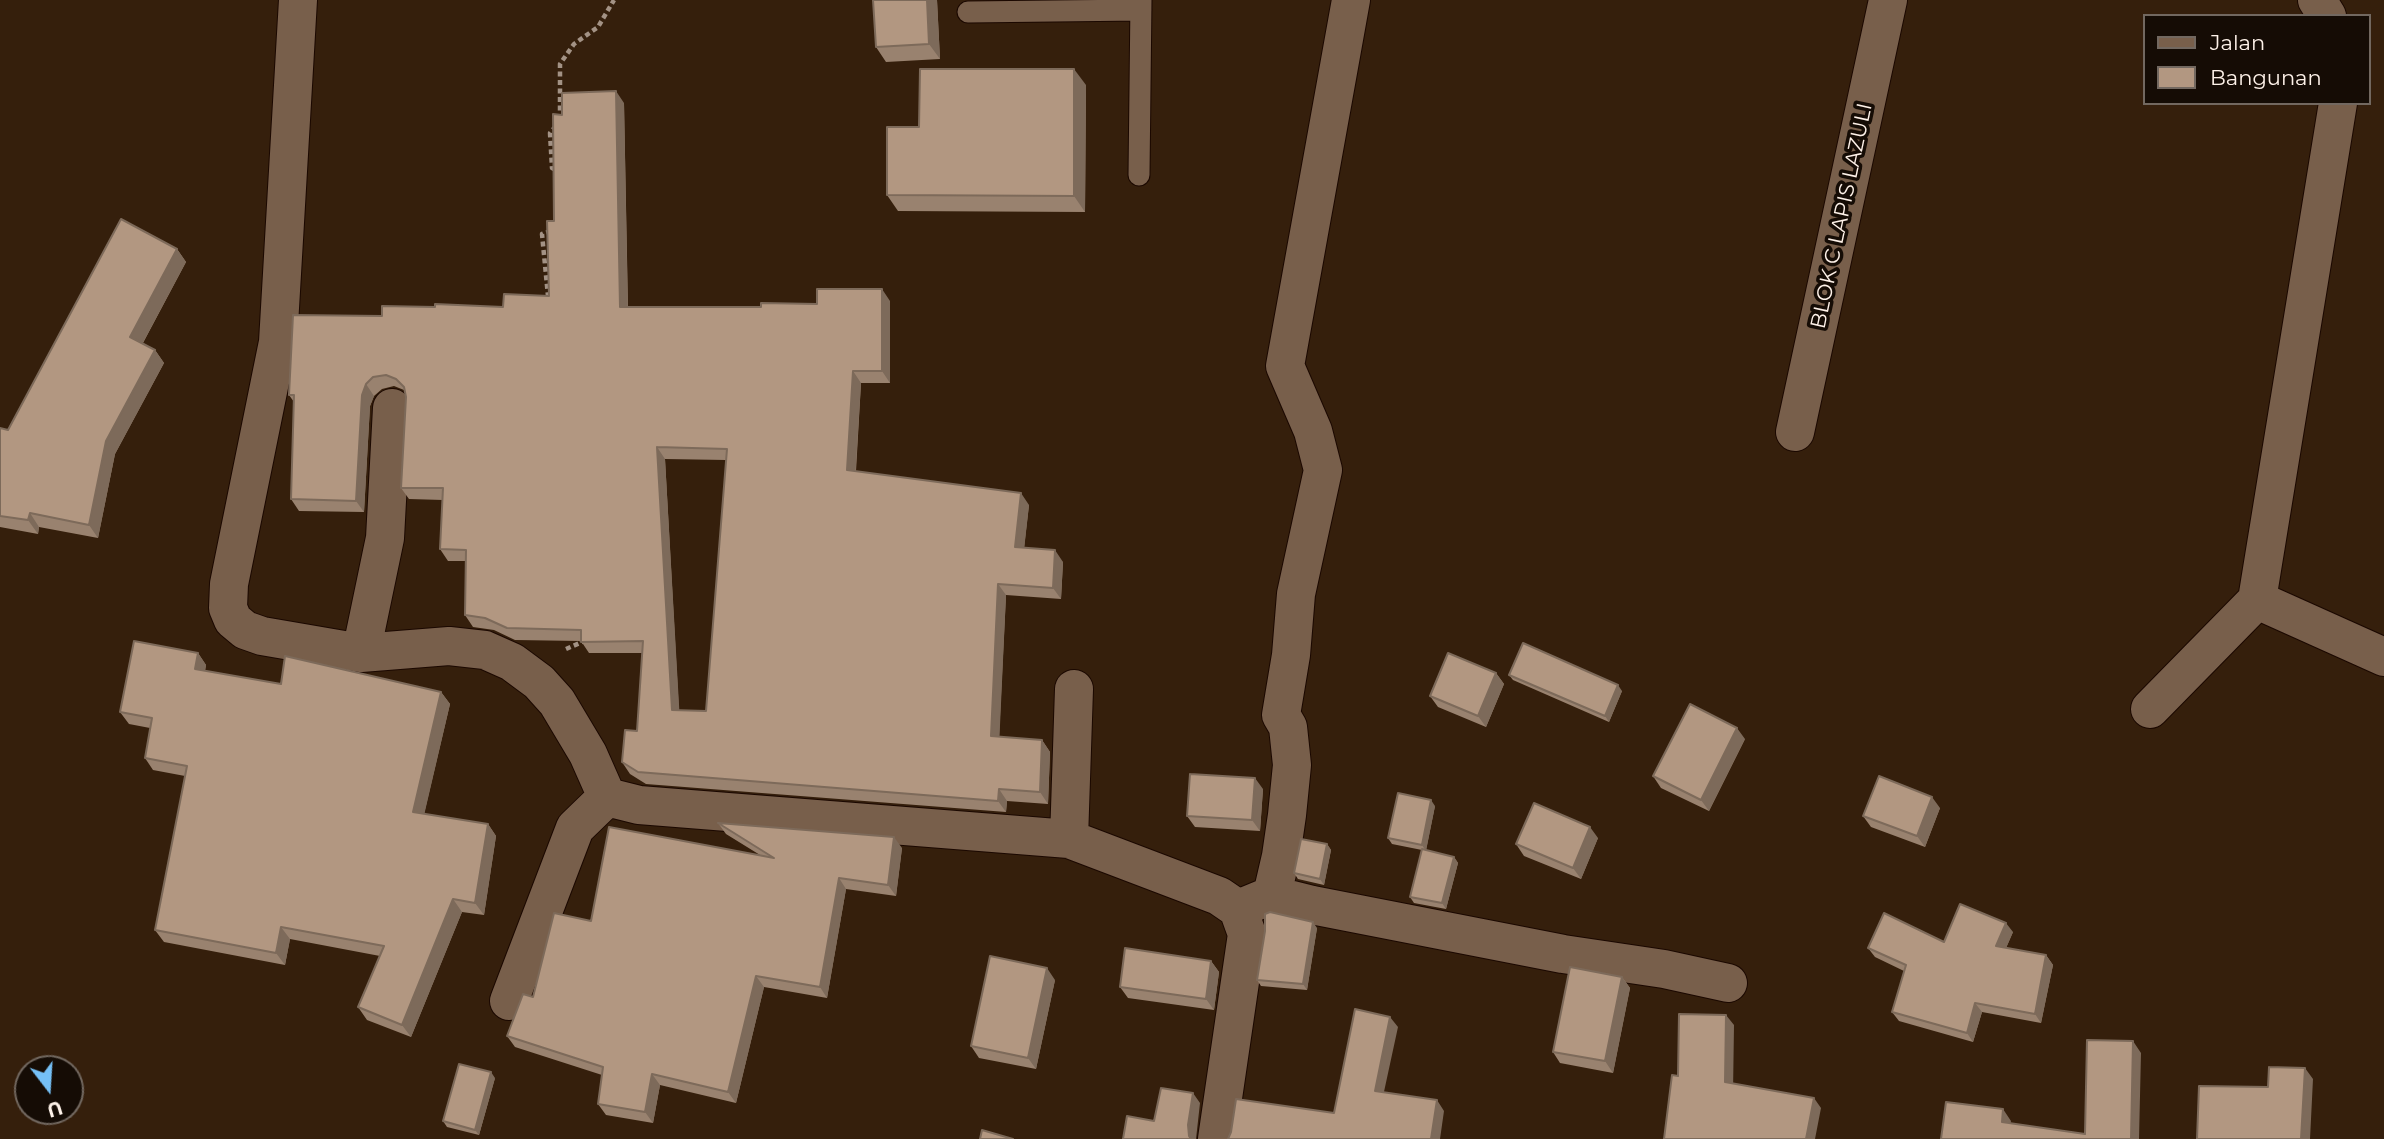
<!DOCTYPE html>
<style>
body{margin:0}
#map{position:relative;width:2384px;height:1139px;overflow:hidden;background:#351f0c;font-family:Montserrat,sans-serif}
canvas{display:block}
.legend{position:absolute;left:2143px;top:14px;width:228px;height:91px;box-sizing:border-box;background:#150c05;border:2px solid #726860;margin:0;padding:9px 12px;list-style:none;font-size:21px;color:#fef2e9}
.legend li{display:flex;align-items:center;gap:14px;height:35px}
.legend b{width:35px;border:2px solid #726860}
.north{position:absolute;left:14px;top:1055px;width:70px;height:70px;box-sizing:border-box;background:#150c05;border:2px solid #726860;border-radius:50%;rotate:163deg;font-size:19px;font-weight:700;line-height:28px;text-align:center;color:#fef2e9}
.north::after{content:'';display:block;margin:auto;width:24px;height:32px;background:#75c0f6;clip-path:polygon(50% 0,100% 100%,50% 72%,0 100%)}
</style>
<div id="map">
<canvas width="2384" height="1139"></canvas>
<ul class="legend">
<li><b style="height:9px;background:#785f4b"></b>Jalan</li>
<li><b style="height:19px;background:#b29781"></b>Bangunan</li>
</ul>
<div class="north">U</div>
</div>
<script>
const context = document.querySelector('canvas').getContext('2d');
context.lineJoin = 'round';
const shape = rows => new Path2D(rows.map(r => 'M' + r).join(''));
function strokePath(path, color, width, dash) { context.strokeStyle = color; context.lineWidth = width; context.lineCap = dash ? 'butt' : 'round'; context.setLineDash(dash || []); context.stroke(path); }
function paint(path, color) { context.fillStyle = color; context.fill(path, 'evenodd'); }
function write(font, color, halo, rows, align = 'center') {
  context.font = font + ' Montserrat,sans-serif'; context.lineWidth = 7; context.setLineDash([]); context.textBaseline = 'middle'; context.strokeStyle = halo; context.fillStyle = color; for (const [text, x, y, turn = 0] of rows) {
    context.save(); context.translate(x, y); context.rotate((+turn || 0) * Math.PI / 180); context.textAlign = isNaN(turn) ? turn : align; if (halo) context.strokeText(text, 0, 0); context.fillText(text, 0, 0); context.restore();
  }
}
const path = shape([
 [560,119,560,64,574,44,598,27,614,0],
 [556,126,550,133,552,168,558,171],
 [551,231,542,234,548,296,552,297],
 [566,649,582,642,582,637]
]);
const service = shape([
 [968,12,1141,10],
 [1139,175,1141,0]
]);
const minor = shape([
 [298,0,278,342,229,584,228,608,233,620,245,630,262,636,361,653,449,646,485,650,512,662,539,682,557,702,588,754,607,797,639,805,1069,839,1219,896,1238,909,1247,934,1217,1139],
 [2317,0,2327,16],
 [2338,103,2257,600,2384,657],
 [1795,432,1888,0],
 [361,653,385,538,392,408],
 [2150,709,2257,600],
 [1069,839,1074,689],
 [1272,895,1312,905,1563,954,1664,969,1728,983],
 [1238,909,1272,895,1281,856,1287,815,1292,765,1288,727,1281,715,1291,655,1296,594,1323,470,1313,431,1285,366,1351,0],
 [509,1001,575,828,607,797]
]);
const wall = shape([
 [873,0,937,0,940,59,886,62,876,47],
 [1086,85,1085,212,898,211,887,195],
 [624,103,628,307,761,307,890,301,890,383,861,383,856,471,1029,505,1024,548,1063,562,1061,599,1006,595,999,737,1042,740,1050,752,1048,804,1007,801,1006,812,646,784,630,774,622,762,637,731,642,653,589,653,581,641,515,640,494,630,473,627,465,615,466,561,448,561,440,549,443,500,409,499,401,488,406,397,404,390,394,386,382,389,374,396,370,406,364,512,299,511,291,499,294,402,289,395,382,316,435,307,503,307,549,296,562,115],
 [665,459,726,460,706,711,679,711],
 [177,249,186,262,143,343,155,350,164,363,115,454,98,538,39,527,38,534,0,527,0,428,8,430],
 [198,653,206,665,205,671,281,684,441,692,450,704,424,814,488,824,496,836,484,915,462,912,411,1037,367,1020,358,1007,380,956,290,939,285,965,164,942,155,930,185,776,153,770,145,758,150,728,129,724,120,712],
 [1496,673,1504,684,1486,727,1438,707,1430,696],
 [1509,675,1622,691,1609,722,1513,680],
 [1745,739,1709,811,1661,788,1653,776],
 [1263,789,1260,831,1195,827,1187,816],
 [1435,806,1426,850,1454,857,1458,863,1446,909,1414,903,1410,897,1422,850,1392,844,1388,838],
 [1940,808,1925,847,1871,827,1863,816],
 [718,823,902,848,896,896,846,889,827,998,764,987,736,1103,660,1085,653,1123,606,1115,598,1104,602,1075,515,1047,507,1036,591,921,760,855,726,834],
 [1598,838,1581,879,1524,856,1516,844],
 [1327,844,1331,850,1324,885,1298,879,1294,873],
 [1317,928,1307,990,1261,986,1257,980,1265,931],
 [2013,932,2006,948,2046,955,2053,965,2041,1023,1982,1012,1973,1042,1899,1021,1892,1012,1904,971,1875,957,1868,948,1944,942],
 [1211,961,1219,972,1214,1010,1128,998,1120,987],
 [1622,977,1630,988,1613,1073,1560,1063,1553,1052],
 [1055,980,1036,1069,979,1058,971,1046],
 [495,1078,479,1135,447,1127,443,1121]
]);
const shadedWall = shape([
 [927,0,937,0,940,59,929,44],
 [1074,69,1086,85,1085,212,1074,196],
 [616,91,624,103,628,318,620,307],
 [177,249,186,262,139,350,130,337],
 [882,289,890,301,890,383,882,371],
 [155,350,164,363,115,454,98,538,89,525,106,441],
 [853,371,861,383,855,481,847,470],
 [366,384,374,396,370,406,364,512,356,501,362,395],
 [657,447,665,459,680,722,672,710],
 [1021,493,1029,505,1023,559,1015,547],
 [30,513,39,527,38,534,28,520],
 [1055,550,1063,562,1061,599,1053,588],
 [998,584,1006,595,999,747,991,736],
 [198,653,206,665,203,681,195,669],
 [1496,673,1504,684,1486,727,1478,716],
 [1618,685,1622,691,1609,722,1605,716],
 [441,692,450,704,422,824,413,812],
 [1737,728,1745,739,1709,811,1701,800],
 [1042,740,1050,752,1048,804,1040,792],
 [1255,778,1263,789,1260,831,1252,820],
 [999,789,1007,801,1006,812,998,801],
 [1932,797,1940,808,1925,847,1917,836],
 [1431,800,1435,806,1426,851,1422,845],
 [488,824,496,836,484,915,475,903],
 [1590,827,1598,838,1581,879,1573,868],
 [894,837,902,848,896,896,888,885],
 [1327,844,1331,850,1324,885,1320,879],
 [1454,857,1458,863,1446,909,1442,903],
 [839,878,846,889,827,998,820,987],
 [453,899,462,912,411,1037,402,1025],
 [1313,922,1317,928,1307,990,1303,984],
 [2006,923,2013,932,2003,955,1996,946],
 [281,927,290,939,285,965,276,953],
 [2046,955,2053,965,2041,1023,2035,1014],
 [1211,961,1219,972,1214,1010,1206,999],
 [1047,968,1055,980,1036,1069,1028,1058],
 [756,976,764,987,736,1103,728,1092],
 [1622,977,1630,988,1613,1073,1605,1061],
 [1975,1003,1982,1012,1973,1042,1967,1033],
 [1726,1015,1734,1025,1733,1093,1725,1082],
 [1390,1017,1398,1027,1382,1101,1375,1091],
 [2133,1041,2141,1053,2139,1139,2131,1139],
 [2305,1068,2313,1079,2310,1139,2301,1139],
 [491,1072,495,1078,479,1135,475,1130],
 [652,1074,660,1085,653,1123,645,1112],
 [1193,1093,1200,1103,1196,1139,1191,1139,1189,1136,1188,1125],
 [1814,1098,1821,1108,1815,1139,1806,1139],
 [1437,1100,1444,1111,1440,1139,1431,1139],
 [2003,1109,2011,1121,2009,1133,2002,1122]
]);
const building = shape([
 [873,0,927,0,929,44,876,47,873,0],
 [920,69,1074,69,1074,196,887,195,887,127,919,127,920,69],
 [616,91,620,307,761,307,761,303,817,304,817,289,882,289,882,371,853,371,847,470,1021,493,1015,547,1055,550,1053,588,998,584,991,736,1042,740,1040,792,999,789,998,801,638,772,622,762,625,730,637,731,643,641,581,642,581,630,507,628,485,618,465,615,466,550,440,549,443,488,401,488,406,397,404,387,396,379,386,375,373,377,366,384,362,395,356,501,291,499,294,395,289,395,293,315,382,316,382,306,435,307,435,304,503,307,504,294,549,296,547,221,554,221,553,114,562,115,562,93,616,91],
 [657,447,727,449,706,711,672,710,657,447],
 [121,219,177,249,130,337,155,350,106,441,89,525,30,513,28,520,0,516,0,428,8,430,121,219],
 [134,641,198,653,195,669,281,684,285,656,441,692,413,812,488,824,475,903,453,899,402,1025,358,1007,384,946,281,927,276,953,155,930,187,766,145,758,152,718,120,712,134,641],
 [1523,643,1618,685,1605,716,1509,675,1523,643],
 [1448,653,1496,673,1478,716,1430,696,1448,653],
 [1690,704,1737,728,1701,800,1653,776,1690,704],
 [1190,774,1255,778,1252,820,1187,816,1190,774],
 [1879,776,1932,797,1917,836,1863,816,1879,776],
 [1398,793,1431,800,1422,845,1388,838,1398,793],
 [1534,803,1590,827,1573,868,1516,844,1534,803],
 [718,823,894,837,888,885,839,878,820,987,756,976,728,1092,652,1074,645,1112,598,1104,603,1067,507,1036,523,994,533,997,554,913,591,921,609,827,774,858,718,823],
 [1301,839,1327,844,1320,879,1294,873,1301,839],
 [1422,849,1454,857,1442,903,1410,897,1422,849],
 [1960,904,2006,923,1996,946,2046,955,2035,1014,1975,1003,1967,1033,1892,1012,1906,965,1868,948,1884,913,1944,942,1960,904],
 [1270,912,1313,922,1303,984,1257,980,1265,931,1265,914,1270,912],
 [1125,948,1211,961,1206,999,1120,987,1125,948],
 [990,956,1047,968,1028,1058,971,1046,990,956],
 [1570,967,1622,977,1605,1061,1553,1052,1570,967],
 [1355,1009,1390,1017,1375,1091,1437,1100,1431,1139,1228,1139,1231,1132,1236,1099,1334,1113,1355,1009],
 [1679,1014,1726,1015,1725,1082,1814,1098,1806,1139,1664,1139,1672,1075,1678,1076,1679,1014],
 [2087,1040,2133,1041,2131,1139,1941,1139,1946,1102,2003,1109,2002,1122,2085,1134,2087,1040],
 [459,1064,491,1072,475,1130,443,1121,459,1064],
 [2269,1067,2305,1068,2301,1139,2197,1139,2199,1086,2268,1087,2269,1067],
 [1161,1088,1193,1093,1188,1125,1189,1136,1191,1139,1123,1139,1127,1116,1154,1121,1161,1088],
 [982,1130,1013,1139,980,1139,982,1130]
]);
const streetNames = [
 ["BLOK C LAPIS LAZULI",1842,216,-78]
];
strokePath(service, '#1b0800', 23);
strokePath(minor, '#1b0800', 40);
strokePath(path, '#a39285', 4.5, [5, 3.5]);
strokePath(service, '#785f4b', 21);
strokePath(minor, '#785f4b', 38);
paint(wall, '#99826f');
paint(shadedWall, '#7d6a5a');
paint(building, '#b29781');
strokePath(building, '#7d6a5a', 2);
write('21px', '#fef2e9', '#150c05', streetNames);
</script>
